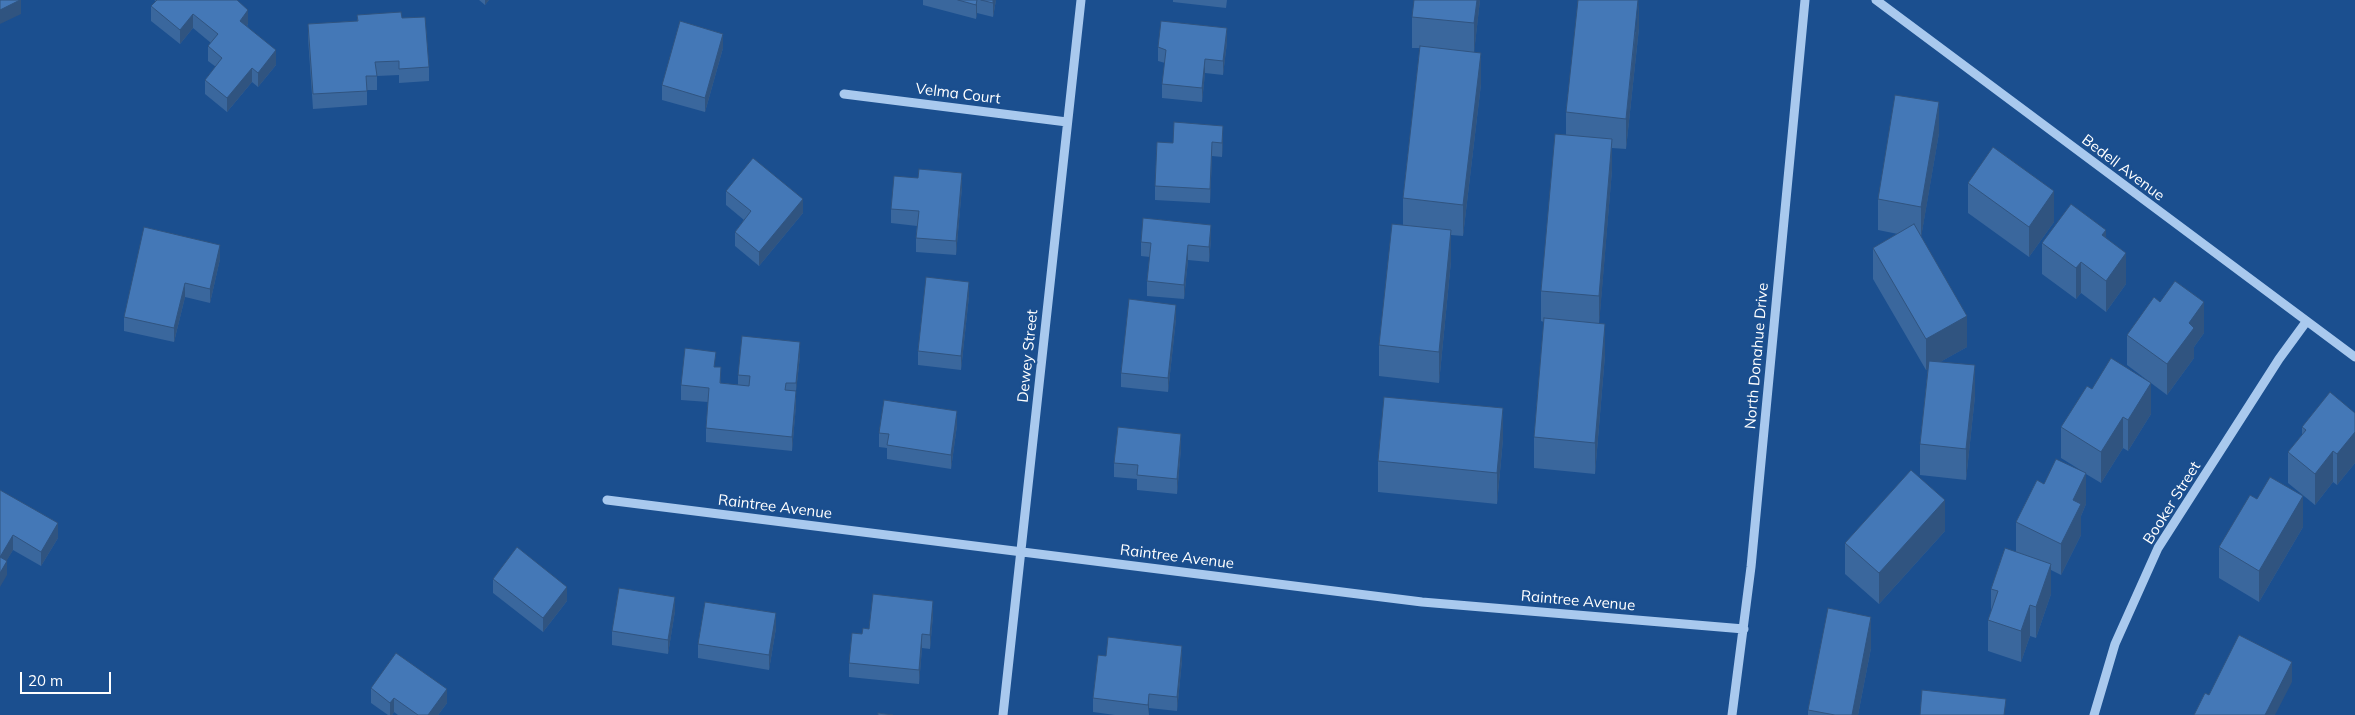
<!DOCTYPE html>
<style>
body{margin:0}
#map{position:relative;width:2355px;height:715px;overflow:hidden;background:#1b4f8f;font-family:Mulish,sans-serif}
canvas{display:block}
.scale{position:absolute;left:20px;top:672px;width:91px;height:22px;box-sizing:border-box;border:2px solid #fff;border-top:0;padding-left:6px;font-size:15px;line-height:18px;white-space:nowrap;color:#fff;-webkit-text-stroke:4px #1b4f8f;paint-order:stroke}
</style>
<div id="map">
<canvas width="2355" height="715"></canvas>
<div class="scale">20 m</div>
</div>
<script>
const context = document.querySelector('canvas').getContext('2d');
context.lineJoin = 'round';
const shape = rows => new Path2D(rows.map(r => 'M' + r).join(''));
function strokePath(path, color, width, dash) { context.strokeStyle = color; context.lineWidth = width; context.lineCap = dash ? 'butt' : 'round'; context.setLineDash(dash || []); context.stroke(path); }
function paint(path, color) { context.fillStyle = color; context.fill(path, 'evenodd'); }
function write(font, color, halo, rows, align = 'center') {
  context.font = font + ' Mulish,sans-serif'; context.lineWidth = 4.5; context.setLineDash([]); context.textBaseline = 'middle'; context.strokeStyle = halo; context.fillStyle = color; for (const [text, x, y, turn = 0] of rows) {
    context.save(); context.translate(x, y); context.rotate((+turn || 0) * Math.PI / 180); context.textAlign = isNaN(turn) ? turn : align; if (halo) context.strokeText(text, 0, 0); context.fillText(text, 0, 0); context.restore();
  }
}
const minor = shape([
 [1876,0,2355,357],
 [844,94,1067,122],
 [607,500,1422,602,1744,629],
 [1003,715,1081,0],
 [1732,715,1751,567,1805,0],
 [2094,715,2115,644,2158,548,2279,359,2306,322]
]);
const wall = shape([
 [154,0,237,0,248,24,247,26,276,65,258,87,252,82,227,112,205,94,205,80,216,67,208,61,208,46,211,43,193,28,180,44,151,21,151,6,156,1],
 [479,0,489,0,485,5],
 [923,0,996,0,993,17,977,13,976,19,923,5],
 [1173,0,1227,0,1226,8,1173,2],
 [1480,0,1474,52,1481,84,1463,236,1451,235,1451,261,1439,383,1379,376,1379,345,1403,225,1403,198,1420,48,1412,48,1412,17],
 [357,15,402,18,429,67,429,81,399,83,399,75,377,76,377,90,367,90,367,105,313,109,308,38,308,24,357,21],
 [1639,28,1626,149,1612,148,1612,170,1599,323,1605,355,1595,474,1534,468,1534,437,1544,322,1541,321,1541,291,1566,135,1566,112],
 [1227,42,1223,75,1205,73,1202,102,1162,98,1162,84,1165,63,1158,61,1158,47],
 [723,48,705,112,662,100,662,85],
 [1939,133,1921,237,1967,347,1940,362,1975,396,1966,480,1920,475,1920,444,1928,369,1926,370,1873,279,1873,248,1898,234,1878,230,1878,199],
 [1223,140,1222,157,1212,156,1210,203,1155,200,1155,186,1173,143],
 [1968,183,2054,222,2029,257,1968,213],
 [962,187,956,255,916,252,916,238,917,226,891,223,891,209],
 [726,191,803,213,759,266,735,246,735,232,744,220,726,205],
 [2106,237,2126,284,2106,312,2081,293,2076,299,2042,274,2042,243],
 [1211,239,1209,262,1188,260,1184,299,1147,296,1147,281,1150,257,1141,256,1141,242],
 [220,259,210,303,185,297,174,342,124,331,124,317],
 [969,296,961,370,918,365,918,351],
 [1176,319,1168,392,1121,387,1121,373],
 [2204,333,2194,347,2194,358,2167,395,2127,365,2127,335],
 [800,356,796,391,796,405,792,451,706,442,706,428,708,402,681,400,681,385,716,367,721,383,738,385,738,375],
 [2092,389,2151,414,2128,451,2123,448,2101,483,2086,474,2086,504,2081,516,2081,535,2061,575,2051,570,2051,594,2036,638,2030,636,2021,662,1988,651,1988,620,1991,612,1991,589,2016,552,2016,522,2044,484,2082,471,2061,458,2061,427],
 [2355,413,2355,463,2337,485,2333,482,2315,505,2288,483,2288,452,2302,435,2302,427],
 [957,425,951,469,887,459,887,448,879,447,879,433],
 [1503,439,1497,504,1378,492,1378,461],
 [1181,448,1177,494,1137,490,1137,479,1114,477,1114,463],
 [0,490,58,538,41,566,13,550,6,561,7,575],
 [2303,527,2259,602,2219,578,2219,547],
 [1945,531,1879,604,1845,574,1845,543],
 [493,579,567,601,543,632,493,593],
 [675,611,668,654,612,645,612,631],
 [933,615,930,649,922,648,919,684,849,677,849,663,862,634,869,629],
 [776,628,769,670,698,658,698,644],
 [1871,648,1858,715,1808,715,1808,710],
 [1106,656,1182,660,1177,711,1149,708,1149,715,1115,715,1093,712,1093,698],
 [371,688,447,703,438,715,398,715,394,712,392,715,388,715,371,703]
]);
const shadedWall = shape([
 [20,0,21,0,21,14,0,24,0,10],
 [485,0,489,0,485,5],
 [977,0,977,13,976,19,976,5],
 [993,0,996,0,993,17],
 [1477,0,1480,0,1474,54,1474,23],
 [1639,0,1639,28,1626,149,1626,119],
 [248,10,248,24,240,35,240,21],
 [193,14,193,28,180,44,180,30],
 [1227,28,1227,42,1223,75,1223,61],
 [723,34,723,48,705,112,705,98],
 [276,50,276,65,258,87,258,73],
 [1481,53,1481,84,1463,236,1463,205],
 [1205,59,1205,73,1202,102,1202,88],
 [252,68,252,82,227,112,227,98],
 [1939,102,1939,133,1921,238,1921,207],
 [1223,126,1223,140,1222,157,1222,143],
 [1612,139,1612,170,1599,326,1599,296],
 [1212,142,1212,156,1210,203,1210,189],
 [962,173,962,187,956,255,956,241],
 [2054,191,2054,222,2029,257,2029,227],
 [803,199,803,213,759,266,759,252],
 [1211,225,1211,239,1209,262,1209,247],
 [1451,230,1451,261,1439,383,1439,352],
 [2106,230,2106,261,2102,235],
 [220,245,220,259,210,303,210,289],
 [1188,245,1188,260,1184,299,1184,285],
 [2126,253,2126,284,2106,312,2106,281],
 [2081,262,2081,293,2076,299,2076,268],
 [969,282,969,296,961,370,961,356],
 [185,283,185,297,174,342,174,328],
 [2204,302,2204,333,2194,347,2194,358,2167,395,2167,364,2189,323],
 [1176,305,1176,319,1168,392,1168,378],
 [1967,316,1967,347,1926,370,1926,339],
 [1605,324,1605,355,1595,474,1595,443],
 [800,342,800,356,796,391,796,405,792,451,792,437,796,397,796,383],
 [1975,365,1975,396,1966,480,1966,449],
 [2151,383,2151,414,2128,451,2128,420],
 [1503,408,1503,439,1497,504,1497,473],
 [957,411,957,425,951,469,951,455],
 [2123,417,2123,448,2101,483,2101,452],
 [2355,432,2355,463,2337,485,2337,454],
 [1181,434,1181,448,1177,494,1177,479],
 [2333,451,2333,482,2315,505,2315,474],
 [2086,473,2086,504,2081,516,2081,535,2061,575,2061,544,2073,500],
 [2303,496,2303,527,2259,602,2259,571],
 [1945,500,1945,531,1879,604,1879,573],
 [58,523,58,538,41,566,41,552],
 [13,535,13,550,0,572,0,557],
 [7,561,7,575,0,587,0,573],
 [2051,564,2051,594,2036,638,2036,607],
 [567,587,567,601,543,632,543,618],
 [675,597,675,611,668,654,668,640],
 [933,601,933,615,930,649,930,635],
 [2030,605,2030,636,2021,662,2021,631],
 [776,613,776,628,769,670,769,655],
 [1871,617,1871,648,1858,715,1852,715],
 [922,634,922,648,919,684,919,670],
 [1182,646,1182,660,1177,711,1177,697],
 [2292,662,2292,682,2275,715,2265,715],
 [447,689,447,703,438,715,428,715],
 [1149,694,1149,708,1148,715,1148,705],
 [394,698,394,712,392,715,390,715,390,703]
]);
const building = shape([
 [0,0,20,0,0,10,0,0],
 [157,0,237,0,248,10,240,21,276,50,258,73,252,68,227,98,205,80,222,58,208,46,218,34,193,14,180,30,151,6,157,0],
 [958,0,977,0,976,5,958,0],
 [981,0,993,0,993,3,981,0],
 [1414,0,1477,0,1474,23,1412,17,1414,0],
 [1578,0,1638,0,1626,119,1566,112,1578,0],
 [401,12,402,18,425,17,429,67,399,69,399,61,375,62,377,76,366,76,367,91,313,94,308,24,358,21,357,15,401,12],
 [680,21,723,34,705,98,662,85,680,21],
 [1161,21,1227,28,1223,61,1205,59,1202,88,1162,84,1166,50,1158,47,1161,21],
 [1420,46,1481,53,1463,205,1403,198,1420,46],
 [1895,95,1939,102,1921,207,1878,199,1895,95],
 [1174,122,1223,126,1222,143,1212,142,1210,189,1155,186,1157,142,1173,143,1174,122],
 [1555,134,1612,139,1599,296,1541,291,1555,134],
 [1993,147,2054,191,2029,227,1968,183,1993,147],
 [753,158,803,199,759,252,735,232,751,211,726,191,753,158],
 [919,169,962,173,956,241,916,238,919,211,891,209,894,176,918,178,919,169],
 [2071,204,2106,230,2102,235,2126,253,2106,281,2081,262,2076,268,2042,243,2071,204],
 [1143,218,1211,225,1209,247,1188,245,1184,285,1147,281,1151,243,1141,242,1143,218],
 [1392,224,1451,230,1439,352,1379,345,1392,224],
 [1914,224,1967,316,1926,339,1873,248,1914,224],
 [144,227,220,245,210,289,185,283,174,328,124,317,144,227],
 [926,277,969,282,961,356,918,351,926,277],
 [2175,281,2204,302,2189,323,2194,328,2167,364,2127,335,2154,297,2160,302,2175,281],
 [1129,299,1176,305,1168,378,1121,373,1129,299],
 [1544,318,1605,324,1595,443,1534,437,1544,318],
 [742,336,800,342,796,383,786,383,785,390,796,391,792,437,706,428,709,388,681,385,685,348,716,352,714,367,721,367,720,383,749,386,750,376,738,375,742,336],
 [2111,358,2151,383,2128,420,2123,417,2101,452,2061,427,2087,386,2092,389,2111,358],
 [1929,361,1975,365,1966,449,1920,444,1929,361],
 [2330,392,2355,413,2355,432,2337,454,2333,451,2315,474,2288,452,2306,430,2302,427,2330,392],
 [1384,397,1503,408,1497,473,1378,461,1384,397],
 [884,400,957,411,951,455,887,445,889,434,879,433,884,400],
 [1118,427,1181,434,1177,479,1137,475,1138,465,1114,463,1118,427],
 [2056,459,2086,473,2073,500,2081,504,2061,544,2016,522,2037,480,2044,484,2056,459],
 [1911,470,1945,500,1879,573,1845,543,1911,470],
 [2270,477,2303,496,2259,571,2219,547,2250,495,2257,499,2270,477],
 [0,490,58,523,41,552,13,535,0,557,7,561,0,573,0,490],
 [517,547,567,587,543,618,493,579,517,547],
 [2005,548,2051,564,2036,607,2030,605,2021,631,1988,620,1998,591,1991,589,2005,548],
 [619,588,675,597,668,640,612,631,619,588],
 [873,594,933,601,930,635,922,634,919,670,849,663,852,633,862,634,863,628,869,629,873,594],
 [705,602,776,613,769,655,698,644,705,602],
 [1828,608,1871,617,1852,715,1835,715,1808,710,1828,608],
 [2239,635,2292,662,2265,715,2194,715,2205,693,2209,695,2239,635],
 [1108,637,1182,646,1177,697,1149,694,1148,705,1093,698,1098,655,1106,656,1108,637],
 [396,653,447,689,428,715,418,715,394,698,390,703,371,688,396,653],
 [1922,690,2006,699,2004,715,1920,715,1922,690],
 [878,713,893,715,878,715,878,713]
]);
const streetNames = [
 ["Velma Court",958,94,7],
 ["Bedell Avenue",2123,168,37],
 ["Dewey Street",1028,356,-84],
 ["North Donahue Drive",1757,356,-85],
 ["Booker Street",2172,503,-58],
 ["Raintree Avenue",775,507,7],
 ["Raintree Avenue",1177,557,7],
 ["Raintree Avenue",1578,601,5]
];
strokePath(minor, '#a9c9ee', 9);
paint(wall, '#3a679d');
paint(shadedWall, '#305480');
paint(building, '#4478b7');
strokePath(building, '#305480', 1);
write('15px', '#fff', '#1b4f8f', streetNames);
</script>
